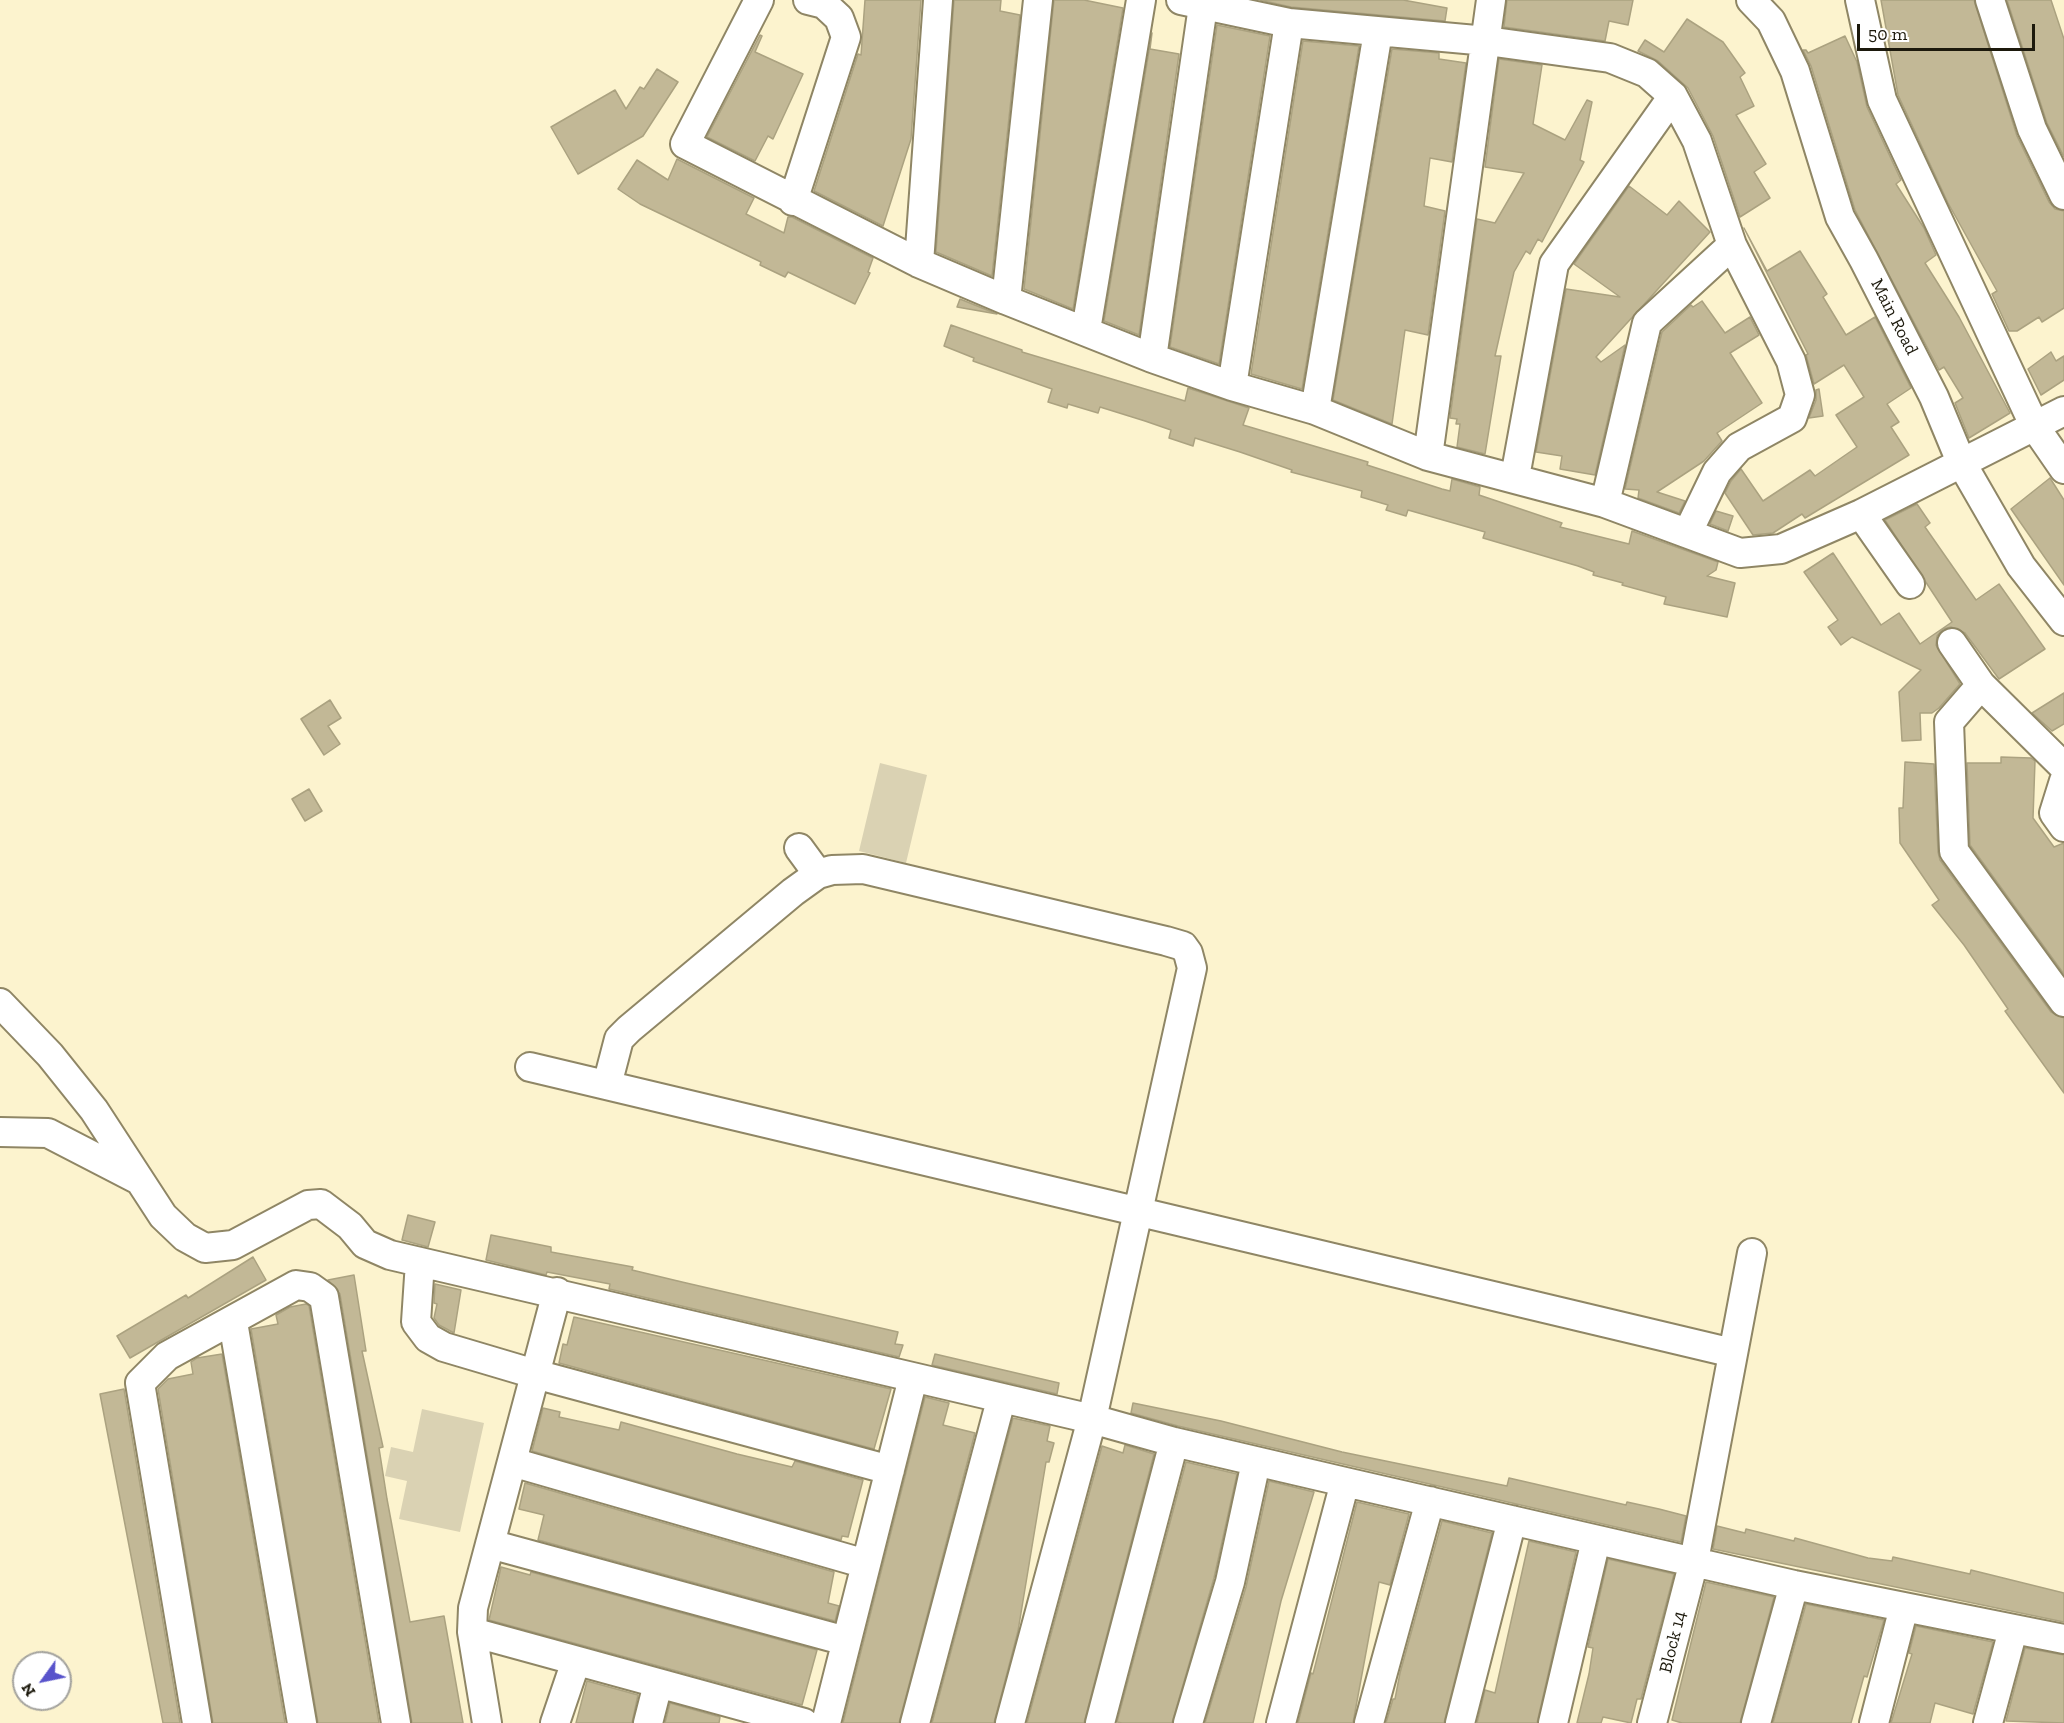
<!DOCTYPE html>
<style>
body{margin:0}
#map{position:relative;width:2064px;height:1723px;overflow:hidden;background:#fcf3ce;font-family:"Zilla Slab",serif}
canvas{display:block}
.north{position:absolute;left:12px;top:1651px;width:60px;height:60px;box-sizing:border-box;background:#fff;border:2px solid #a4a39e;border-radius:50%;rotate:237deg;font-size:16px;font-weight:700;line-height:24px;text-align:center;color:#1c190c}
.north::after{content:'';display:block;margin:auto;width:21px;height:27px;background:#5853cb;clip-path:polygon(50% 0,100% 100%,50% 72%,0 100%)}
.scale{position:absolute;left:1857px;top:24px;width:178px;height:27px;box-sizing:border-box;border:3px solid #1c190c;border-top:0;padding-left:8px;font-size:18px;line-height:21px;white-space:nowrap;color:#1c190c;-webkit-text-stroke:4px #fff;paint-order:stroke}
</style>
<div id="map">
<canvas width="2064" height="1723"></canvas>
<div class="north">N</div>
<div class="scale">50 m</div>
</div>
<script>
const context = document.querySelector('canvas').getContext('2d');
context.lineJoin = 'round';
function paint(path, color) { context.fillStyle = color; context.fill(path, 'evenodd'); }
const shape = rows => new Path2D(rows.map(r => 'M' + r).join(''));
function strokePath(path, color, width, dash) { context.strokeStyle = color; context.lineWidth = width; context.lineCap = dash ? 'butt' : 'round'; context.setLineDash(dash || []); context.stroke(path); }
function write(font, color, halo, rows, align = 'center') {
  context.font = font + ' "Zilla Slab",serif'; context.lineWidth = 4.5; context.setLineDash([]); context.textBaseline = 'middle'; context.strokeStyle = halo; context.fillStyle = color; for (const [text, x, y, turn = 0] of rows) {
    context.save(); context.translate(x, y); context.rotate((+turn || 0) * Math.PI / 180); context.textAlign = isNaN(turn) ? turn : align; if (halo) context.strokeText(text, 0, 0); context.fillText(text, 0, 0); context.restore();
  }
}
const green = shape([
 [880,763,927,775,906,863,859,851],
 [422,1409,484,1423,460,1532,399,1519,407,1481,385,1476,391,1447,413,1452]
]);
const building = shape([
 [865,0,921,0,911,139,883,226,814,191,858,54,861,55,865,0],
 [954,0,1001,0,1000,11,1020,15,992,276,936,252,954,0],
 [1054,0,1084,0,1123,8,1073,309,1024,289,1054,0],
 [1260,0,1403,0,1447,8,1445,21,1291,7,1260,0],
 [1507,0,1633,0,1628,25,1609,21,1605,41,1504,27,1507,0],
 [1881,0,1974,0,2017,136,2049,202,2055,209,2064,211,2064,308,2042,322,2039,317,2017,331,2009,331,1992,294,1997,291,1948,203,1898,95,1881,0],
 [2007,0,2051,0,2064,39,2064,157,2047,123,2007,0],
 [1687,19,1723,42,1745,73,1740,77,1754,106,1736,115,1766,164,1754,172,1770,198,1740,217,1713,136,1688,88,1658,61,1638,51,1645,40,1664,52,1687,19],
 [1217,25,1270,36,1219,364,1170,347,1217,25],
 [1152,33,1150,49,1179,54,1139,335,1104,321,1152,33],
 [760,35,762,36,755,52,803,74,773,139,768,136,755,161,707,137,760,35],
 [1845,36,1857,62,1867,107,1901,180,1896,184,1924,228,1936,255,1925,263,1959,317,2010,413,1969,438,1955,403,1963,398,1944,367,1939,370,1855,210,1811,66,1803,50,1806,50,1808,53,1845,36],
 [1303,41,1359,46,1302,389,1251,374,1303,41],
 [1392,49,1439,53,1439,59,1466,63,1452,162,1430,158,1424,206,1445,211,1428,335,1405,330,1392,424,1333,400,1392,49],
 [1499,59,1542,65,1533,124,1565,140,1587,100,1592,102,1580,160,1584,162,1542,242,1538,239,1530,254,1526,251,1514,272,1495,356,1501,356,1485,454,1457,447,1460,424,1456,424,1457,419,1450,418,1477,219,1495,223,1524,173,1485,167,1499,59],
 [657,69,678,82,643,136,578,174,551,127,615,90,626,109,640,87,644,89,657,69],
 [677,159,754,198,746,214,784,233,788,217,792,217,873,258,868,272,870,273,855,304,788,272,785,277,760,265,761,262,640,204,618,189,637,160,668,180,677,159],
 [1629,186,1667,215,1679,201,1710,232,1596,357,1601,362,1625,345,1595,475,1560,469,1562,456,1536,452,1566,289,1620,297,1574,264,1629,186],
 [1744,228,1767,271,1800,251,1827,294,1823,297,1846,335,1875,317,1911,388,1887,404,1899,422,1891,427,1909,455,1805,518,1802,514,1773,533,1753,535,1725,493,1731,481,1741,469,1763,501,1810,470,1815,476,1857,447,1836,415,1864,397,1844,365,1814,384,1806,355,1808,354,1744,228],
 [960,299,997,314,957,307,960,299],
 [1702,301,1725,333,1750,317,1759,335,1730,353,1762,403,1717,433,1722,441,1704,461,1657,492,1685,501,1679,513,1638,498,1639,490,1625,489,1662,332,1691,305,1693,307,1702,301],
 [951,325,1022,350,1022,352,1185,401,1188,388,1249,408,1243,425,1368,462,1367,465,1442,489,1450,491,1452,479,1480,487,1479,495,1562,523,1560,527,1629,544,1632,531,1718,562,1716,570,1707,576,1735,583,1727,617,1664,604,1666,597,1622,585,1623,583,1593,575,1594,572,1578,566,1483,538,1485,532,1408,510,1406,516,1386,510,1388,505,1361,497,1362,491,1291,472,1292,470,1240,452,1195,438,1193,446,1169,438,1171,430,1145,421,1100,407,1098,413,1068,404,1067,408,1048,402,1052,389,973,361,974,358,944,346,951,325],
 [2051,352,2056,361,2064,356,2064,380,2041,395,2028,369,2051,352],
 [1819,389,1823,416,1809,418,1816,400,1816,390,1819,389],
 [2050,478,2064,500,2064,585,2011,509,2050,478],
 [1917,504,1930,523,1925,527,1976,600,1999,584,2045,649,1999,679,1965,633,1951,627,1943,629,1937,636,1936,645,1960,684,1939,708,1932,713,1920,713,1921,740,1902,741,1899,692,1921,670,1852,637,1841,645,1828,627,1838,620,1804,572,1833,553,1881,625,1899,613,1920,644,1952,622,1885,520,1917,504],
 [1716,511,1733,516,1728,531,1710,524,1716,511],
 [2064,693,2064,724,2052,731,2032,713,2064,693],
 [330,700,341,718,328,726,340,744,324,755,301,719,330,700],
 [2001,757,2031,758,2035,761,2033,818,2054,847,2064,843,2064,974,1970,845,1967,763,2001,763,2001,757],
 [1905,762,1934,764,1938,852,1940,860,2051,1012,2064,1018,2064,1093,2005,1011,2008,1009,1964,945,1932,905,1939,900,1900,843,1899,808,1903,808,1905,762],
 [309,789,322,811,305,821,292,799,309,789],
 [408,1215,435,1222,428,1247,402,1240,408,1215],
 [491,1235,551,1247,551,1252,633,1267,632,1270,682,1282,898,1332,895,1344,903,1345,899,1357,609,1289,610,1284,547,1272,546,1275,486,1260,491,1235],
 [253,1257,266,1280,130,1358,117,1336,186,1295,188,1298,253,1257],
 [354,1275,366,1351,362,1351,383,1447,379,1448,387,1499,410,1622,444,1616,463,1723,412,1723,340,1294,328,1280,354,1275],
 [435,1284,461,1290,454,1333,439,1325,434,1318,437,1304,434,1303,435,1284],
 [306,1304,309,1306,379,1723,318,1723,251,1329,278,1324,276,1315,290,1307,306,1304],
 [574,1317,891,1389,874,1449,559,1363,563,1344,567,1345,574,1317],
 [222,1354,285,1723,213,1723,158,1389,168,1379,193,1374,191,1362,197,1358,222,1354],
 [935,1354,1059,1383,1057,1394,932,1365,935,1354],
 [124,1389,180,1723,163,1723,100,1394,124,1389],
 [925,1397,949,1403,943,1425,975,1433,899,1723,843,1723,925,1397],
 [1133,1403,1221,1421,1342,1452,1463,1477,1507,1486,1509,1478,1626,1505,1627,1502,1659,1509,1686,1516,1681,1542,1178,1426,1131,1413,1133,1403],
 [543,1408,560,1412,559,1417,619,1430,621,1422,737,1454,792,1467,795,1461,863,1480,848,1537,842,1536,841,1540,532,1451,543,1408],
 [1013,1418,1050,1426,1047,1441,1054,1443,1049,1462,1046,1462,1018,1631,994,1723,932,1723,1013,1418],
 [1125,1445,1154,1454,1084,1723,1027,1723,1102,1446,1123,1453,1125,1445],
 [1186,1462,1237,1474,1214,1578,1172,1723,1122,1723,1117,1722,1186,1462],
 [1269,1481,1314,1492,1281,1601,1253,1723,1205,1723,1246,1587,1269,1481],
 [525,1483,834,1572,828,1603,839,1606,835,1621,538,1540,544,1515,519,1509,525,1483],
 [1357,1502,1409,1514,1390,1585,1379,1582,1353,1723,1298,1723,1311,1673,1313,1674,1357,1502],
 [1442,1521,1492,1533,1444,1723,1386,1723,1393,1699,1395,1699,1400,1673,1442,1521],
 [1717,1526,1745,1533,1746,1529,1794,1541,1795,1538,1868,1558,1892,1561,1893,1557,1970,1574,1971,1570,2064,1593,2064,1622,1713,1549,1717,1526],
 [1529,1541,1576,1552,1537,1723,1477,1723,1485,1690,1495,1693,1529,1541],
 [1608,1559,1674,1574,1641,1699,1637,1699,1631,1723,1603,1717,1601,1723,1577,1723,1589,1674,1593,1648,1588,1647,1608,1559],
 [501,1567,530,1575,531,1572,817,1650,802,1705,489,1620,501,1567],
 [1706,1582,1774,1597,1740,1723,1682,1723,1672,1720,1706,1582],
 [1806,1604,1884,1620,1867,1677,1864,1676,1851,1723,1773,1723,1806,1604],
 [1916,1626,1993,1642,1973,1714,1935,1703,1930,1723,1891,1723,1912,1654,1909,1653,1916,1626],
 [2025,1648,2064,1655,2064,1723,2006,1721,2025,1648],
 [587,1681,638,1695,632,1723,576,1723,587,1681],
 [670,1703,720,1717,719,1723,665,1723,670,1703]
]);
const minor = shape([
 [759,0,685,144,919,263,1006,300,1152,358,1232,386,1315,410,1428,456,1605,503,1740,553,1781,549,1861,514,2064,411],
 [1181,0,1289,23,1487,41,1610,58,1647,73,1673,96,1697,141,1732,245,1791,361,1800,395,1792,418,1739,447,1717,472,1688,532],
 [1751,0,1771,21,1795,71,1840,217,1864,260,1934,397,1961,462,2021,566,2064,621],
 [1860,0,1882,100,2035,427,2064,469],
 [1990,0,2032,129,2064,195],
 [793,201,846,37,839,18,824,4,808,0],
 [919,263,938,0],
 [1006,300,1038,0],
 [1086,330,1141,0],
 [1152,358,1203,6],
 [1232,386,1289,23],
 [1315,410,1378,32],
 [1428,456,1491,0],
 [1515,477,1554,264,1673,96],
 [1605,503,1647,323,1732,245],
 [1861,514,1910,584],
 [1952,643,1981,685,2064,767],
 [1981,685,1949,722,1954,851,2064,1002],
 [2064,781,2054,813,2064,827],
 [799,848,818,874],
 [0,1003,50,1055,94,1110,163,1216,185,1237,205,1248,233,1245,308,1205,321,1204,350,1226,365,1244,390,1255,420,1262],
 [530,1067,1733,1353],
 [607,1085,619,1039,629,1029,793,892,818,874,832,870,863,869,1166,941,1183,946,1188,953,1192,968,1092,1419,1010,1723],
 [0,1132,48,1133,137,1179],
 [233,1322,302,1723],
 [512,1462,866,1564],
 [890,1470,535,1374,444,1347,428,1338,416,1322,420,1262,1092,1419,1174,1442,1345,1482,1794,1585,2064,1639],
 [490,1544,846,1641],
 [472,1632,804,1723],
 [197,1723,140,1383,167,1356,296,1285,310,1287,324,1297,396,1723],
 [487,1723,472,1632,473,1608,557,1292],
 [555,1723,576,1661],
 [648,1723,658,1684],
 [826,1723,913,1378],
 [915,1723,1001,1400],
 [1100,1723,1174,1442],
 [1188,1723,1230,1582,1256,1462],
 [1281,1723,1345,1482],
 [1369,1723,1430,1501],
 [1460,1723,1512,1520],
 [1553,1723,1596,1540],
 [1652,1723,1694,1561,1752,1253],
 [1756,1723,1794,1585],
 [1874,1723,1904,1607],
 [1988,1723,2013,1630]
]);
const streetNames = [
 ["Main Road",1894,317,63],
 ["Block 14",1673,1642,-76]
];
paint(green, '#dad2b3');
paint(building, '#c2b896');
strokePath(building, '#aba280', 1.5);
strokePath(minor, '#8f8665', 32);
strokePath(minor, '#fff', 28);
write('18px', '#1c190c', '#fff', streetNames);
</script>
